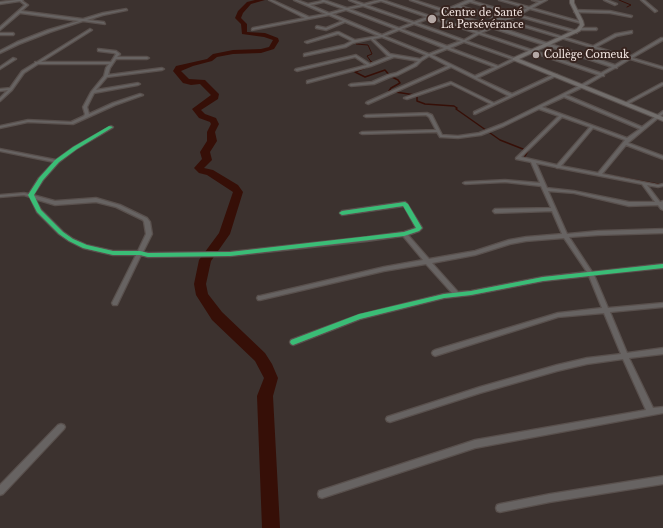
<!DOCTYPE html>
<meta charset="utf-8">
<style>
body{margin:0}
canvas{display:block;background:#3c322f}
</style>
<canvas width="663" height="528"></canvas>
<script>
const context = document.querySelector('canvas').getContext('2d');
context.lineJoin = 'round';
const shape = rows => new Path2D(rows.map(r => 'M' + r).join(''));
function strokePath(path, color, width, dash) { context.strokeStyle = color; context.lineWidth = width; context.lineCap = dash ? 'butt' : 'round'; context.setLineDash(dash || []); context.stroke(path); }
function paint(path, color) { context.fillStyle = color; context.fill(path, 'evenodd'); }
function write(font, color, halo, rows, align = 'center') {
  context.font = font + ' "Libre Baskerville",serif'; context.lineWidth = 4; context.setLineDash([]); context.textBaseline = 'middle'; context.strokeStyle = halo; context.fillStyle = color; for (const [text, x, y, turn = 0] of rows) {
    context.save(); context.translate(x, y); context.rotate((+turn || 0) * Math.PI / 180); context.textAlign = isNaN(turn) ? turn : align; if (halo) context.strokeText(text, 0, 0); context.fillText(text, 0, 0); context.restore();
  }
}
const streamFar1 = shape([
 [619,0,631,5,627,7],
 [344,34,356,41,356,44,368,45,372,54,367,56,372,63]
]);
const stream = shape([
 [371,62,375,64,355,72,365,77,385,70,390,76,398,80,400,83,391,88,389,91,415,95,417,97,417,101,425,104,454,106,457,108,456,109,500,140,528,151,524,158],
 [613,176,663,185]
]);
const river = shape([
 [255,0,265,0,251,4,243,13,241,18,247,24,247,32,265,33,278,38,279,41,274,49,261,53,233,54,217,57,212,61,193,66,181,71,189,79,205,80,219,94,218,99,201,110,205,114,216,118,219,124,215,132,217,141,210,152,212,160,204,168,213,170,238,185,243,192,230,234,211,261,206,284,208,294,222,312,265,353,272,364,278,378,273,396,280,528,262,528,257,396,264,378,255,361,212,320,196,295,194,284,199,260,219,233,233,192,207,175,199,173,194,168,202,159,200,152,207,141,207,132,211,124,210,122,199,118,192,109,211,95,200,84,191,85,183,83,173,71,176,66,207,59,213,54,233,50,261,49,269,47,273,40,264,37,242,34,241,24,235,18,238,11,247,2,255,0]
]);
const minor = shape([
 [16,0,23,0,22,1,28,5,21,11,83,19,103,13,126,9,127,10,103,15,87,20,104,22,105,24,83,21,50,32,19,44,0,53,0,51,17,42,48,30,79,21,20,13,0,30,0,27,25,5,20,1,0,4,0,2,16,0],
 [269,0,272,0,309,17,326,14,294,0,297,0,308,4,322,1,321,0,324,0,347,8,361,5,349,0,352,0,364,4,379,0,383,0,430,16,442,11,410,0,414,0,445,10,468,0,474,0,472,1,516,14,527,8,499,0,503,0,529,7,539,2,532,0,541,1,544,0,547,0,532,8,582,22,580,23,530,9,519,15,577,31,577,33,517,16,507,20,593,46,615,34,632,31,632,33,617,36,596,47,629,57,661,38,663,38,663,40,632,58,663,67,663,69,630,59,617,67,617,68,615,68,604,74,604,76,602,76,583,87,566,95,642,127,663,111,663,114,628,143,663,156,663,159,626,145,602,174,658,185,663,184,663,186,658,187,647,185,660,202,663,201,663,210,661,209,658,205,629,206,574,193,548,191,567,234,598,231,663,229,663,233,598,235,569,237,592,272,663,264,663,268,594,275,608,308,663,303,663,307,610,312,627,353,663,348,663,354,629,358,653,408,663,407,663,413,475,448,322,498,319,497,318,494,319,491,322,490,475,440,646,410,623,359,587,364,557,371,480,393,390,422,387,421,386,419,387,417,390,416,480,387,557,365,587,358,621,354,604,313,558,317,435,356,433,355,432,353,433,351,435,350,558,313,602,308,589,276,543,281,471,295,444,298,360,319,293,345,291,344,290,342,291,340,359,315,444,294,452,293,426,264,384,271,260,300,258,300,257,298,258,296,260,296,384,267,423,260,403,236,367,241,230,256,148,257,141,255,118,303,117,305,113,305,112,303,136,255,113,255,83,248,69,241,59,234,37,212,30,197,24,195,0,197,0,195,24,193,29,194,39,178,54,162,0,151,0,149,56,160,74,147,111,126,113,127,112,128,76,149,59,162,43,180,33,195,55,201,96,198,120,205,147,218,150,222,152,234,143,252,148,253,230,252,367,237,404,232,416,228,404,206,342,215,340,213,342,211,405,202,407,204,422,228,419,231,408,235,429,259,475,251,509,240,526,237,562,234,552,211,495,213,493,211,495,209,551,208,541,186,505,182,465,184,463,183,465,182,505,180,540,183,531,162,516,159,516,158,559,116,539,109,504,126,481,135,458,138,440,137,437,132,362,134,360,133,362,132,436,130,429,117,426,115,366,117,364,116,366,115,427,113,432,115,442,135,458,136,479,133,502,124,581,85,599,75,479,34,466,41,517,59,477,78,512,94,555,74,558,75,475,114,474,114,474,112,491,104,451,84,407,99,404,98,451,82,494,103,509,96,451,67,368,104,366,103,367,102,448,66,429,56,421,61,416,66,398,75,390,77,374,84,351,86,349,85,351,84,372,82,388,75,396,73,414,64,418,61,394,57,371,66,307,83,307,81,367,65,355,57,297,71,295,70,296,69,356,55,370,64,390,56,388,56,371,39,353,43,346,47,304,56,304,54,344,45,352,41,338,34,307,43,305,42,337,32,339,32,355,40,379,36,345,22,326,30,316,28,316,27,317,26,326,28,343,21,329,15,252,30,252,29,253,28,305,18,269,0],
 [381,1,427,17,414,22,366,5,381,1],
 [324,2,344,9,329,13,310,5,324,2],
 [470,2,514,15,505,19,460,6,470,2],
 [363,6,412,23,399,28,349,9,363,6],
 [457,7,502,21,492,26,447,11,457,7],
 [346,10,396,29,382,35,332,14,346,10],
 [445,12,490,27,479,32,433,17,445,12],
 [430,18,476,33,464,40,417,23,430,18],
 [505,21,627,58,615,65,495,26,505,21],
 [414,24,461,41,447,46,401,29,414,24],
 [492,28,612,67,601,73,481,33,492,28],
 [399,30,444,48,429,54,384,36,399,30],
 [382,37,426,55,420,59,390,54,373,39,382,37],
 [464,42,512,59,498,66,450,48,464,42],
 [447,49,495,67,475,76,432,55,447,49],
 [564,97,640,129,627,138,542,107,564,97],
 [562,117,590,127,557,165,521,157,562,117],
 [593,128,625,140,598,173,561,166,593,128],
 [536,163,555,167,557,168,559,168,642,184,655,202,629,202,574,191,547,188,536,163],
 [35,199,55,205,96,202,116,207,143,220,144,222,146,234,138,251,113,251,86,245,73,239,63,232,41,210,35,199],
 [564,238,587,272,543,277,471,291,458,292,432,263,475,255,510,244,526,241,564,238],
 [604,0,607,0,617,4,615,5,604,0],
 [641,0,644,0,657,11,655,12,641,0],
 [575,10,610,11,632,16,631,17,610,13,574,12,575,10],
 [580,28,596,28,597,29,596,30,579,30,579,29,580,28],
 [90,29,92,30,41,62,111,62,116,54,114,53,98,51,98,49,99,49,116,51,120,54,117,57,147,57,149,58,147,59,116,59,110,68,108,75,162,68,164,69,162,70,107,77,96,90,138,83,140,84,138,85,94,93,87,107,89,114,113,103,140,94,143,95,115,105,73,124,28,122,0,128,0,126,28,120,71,122,84,116,85,114,83,107,91,92,104,76,106,68,109,64,38,64,24,73,12,90,0,101,0,98,8,90,0,91,0,89,10,88,22,71,35,63,35,62,37,62,90,29],
 [0,33,13,33,14,34,13,35,0,35,0,33],
 [13,58,16,59,0,69,0,67,13,58],
 [662,83,663,83,663,85,626,105,623,104,662,83],
 [61,424,64,425,65,427,64,429,3,494,0,495,0,485,58,425,61,424],
 [663,476,663,484,550,502,500,512,497,511,496,508,497,505,500,504,550,494,663,476]
]);
const secondary = shape([
 [570,0,574,0,574,3,583,21,584,25,580,31,519,59,663,117,663,121,513,60,513,58,577,29,580,25,579,21,570,3,570,0]
]);
const cycleway = shape([
 [109,126,113,127,77,149,59,162,43,180,34,195,41,210,63,232,73,239,87,245,113,251,140,251,148,253,230,252,404,232,416,228,403,206,342,215,339,213,342,211,405,202,408,204,422,228,419,231,404,236,230,256,148,257,140,255,113,255,83,248,69,241,59,234,37,212,28,195,39,178,55,160,73,147,109,126],
 [663,264,663,268,543,281,471,295,444,298,360,319,293,345,291,344,290,342,291,340,359,314,444,294,471,291,543,277,663,264]
]);
const markers = [
 [432,19,5,"#b4a8a5"],
 [536,55,4,"#b4a8a5"]
];
const farPoinames = [
 ["Centre de Santé",441,13],
 ["La Persévérance",441,25],
 ["Collège Comeuk",544,55]
];
strokePath(streamFar1, '#360f07', 1);
strokePath(stream, '#360f07', 1.5);
paint(river, '#360f07');
strokePath(minor, '#59504d', 2.5);
strokePath(secondary, '#59504d', 2);
paint(minor, '#676362');
paint(secondary, '#726e6c');
paint(cycleway, '#3abd76');
for (const [x, y, r, color] of markers) { const dot = new Path2D(); dot.arc(x, y, r, 0, 2 * Math.PI); context.fillStyle = color; context.fill(dot); strokePath(dot, '#37241f', 1.5); }
write('10px', '#f5e8e4', '#37241f', farPoinames, 'left');
</script>
